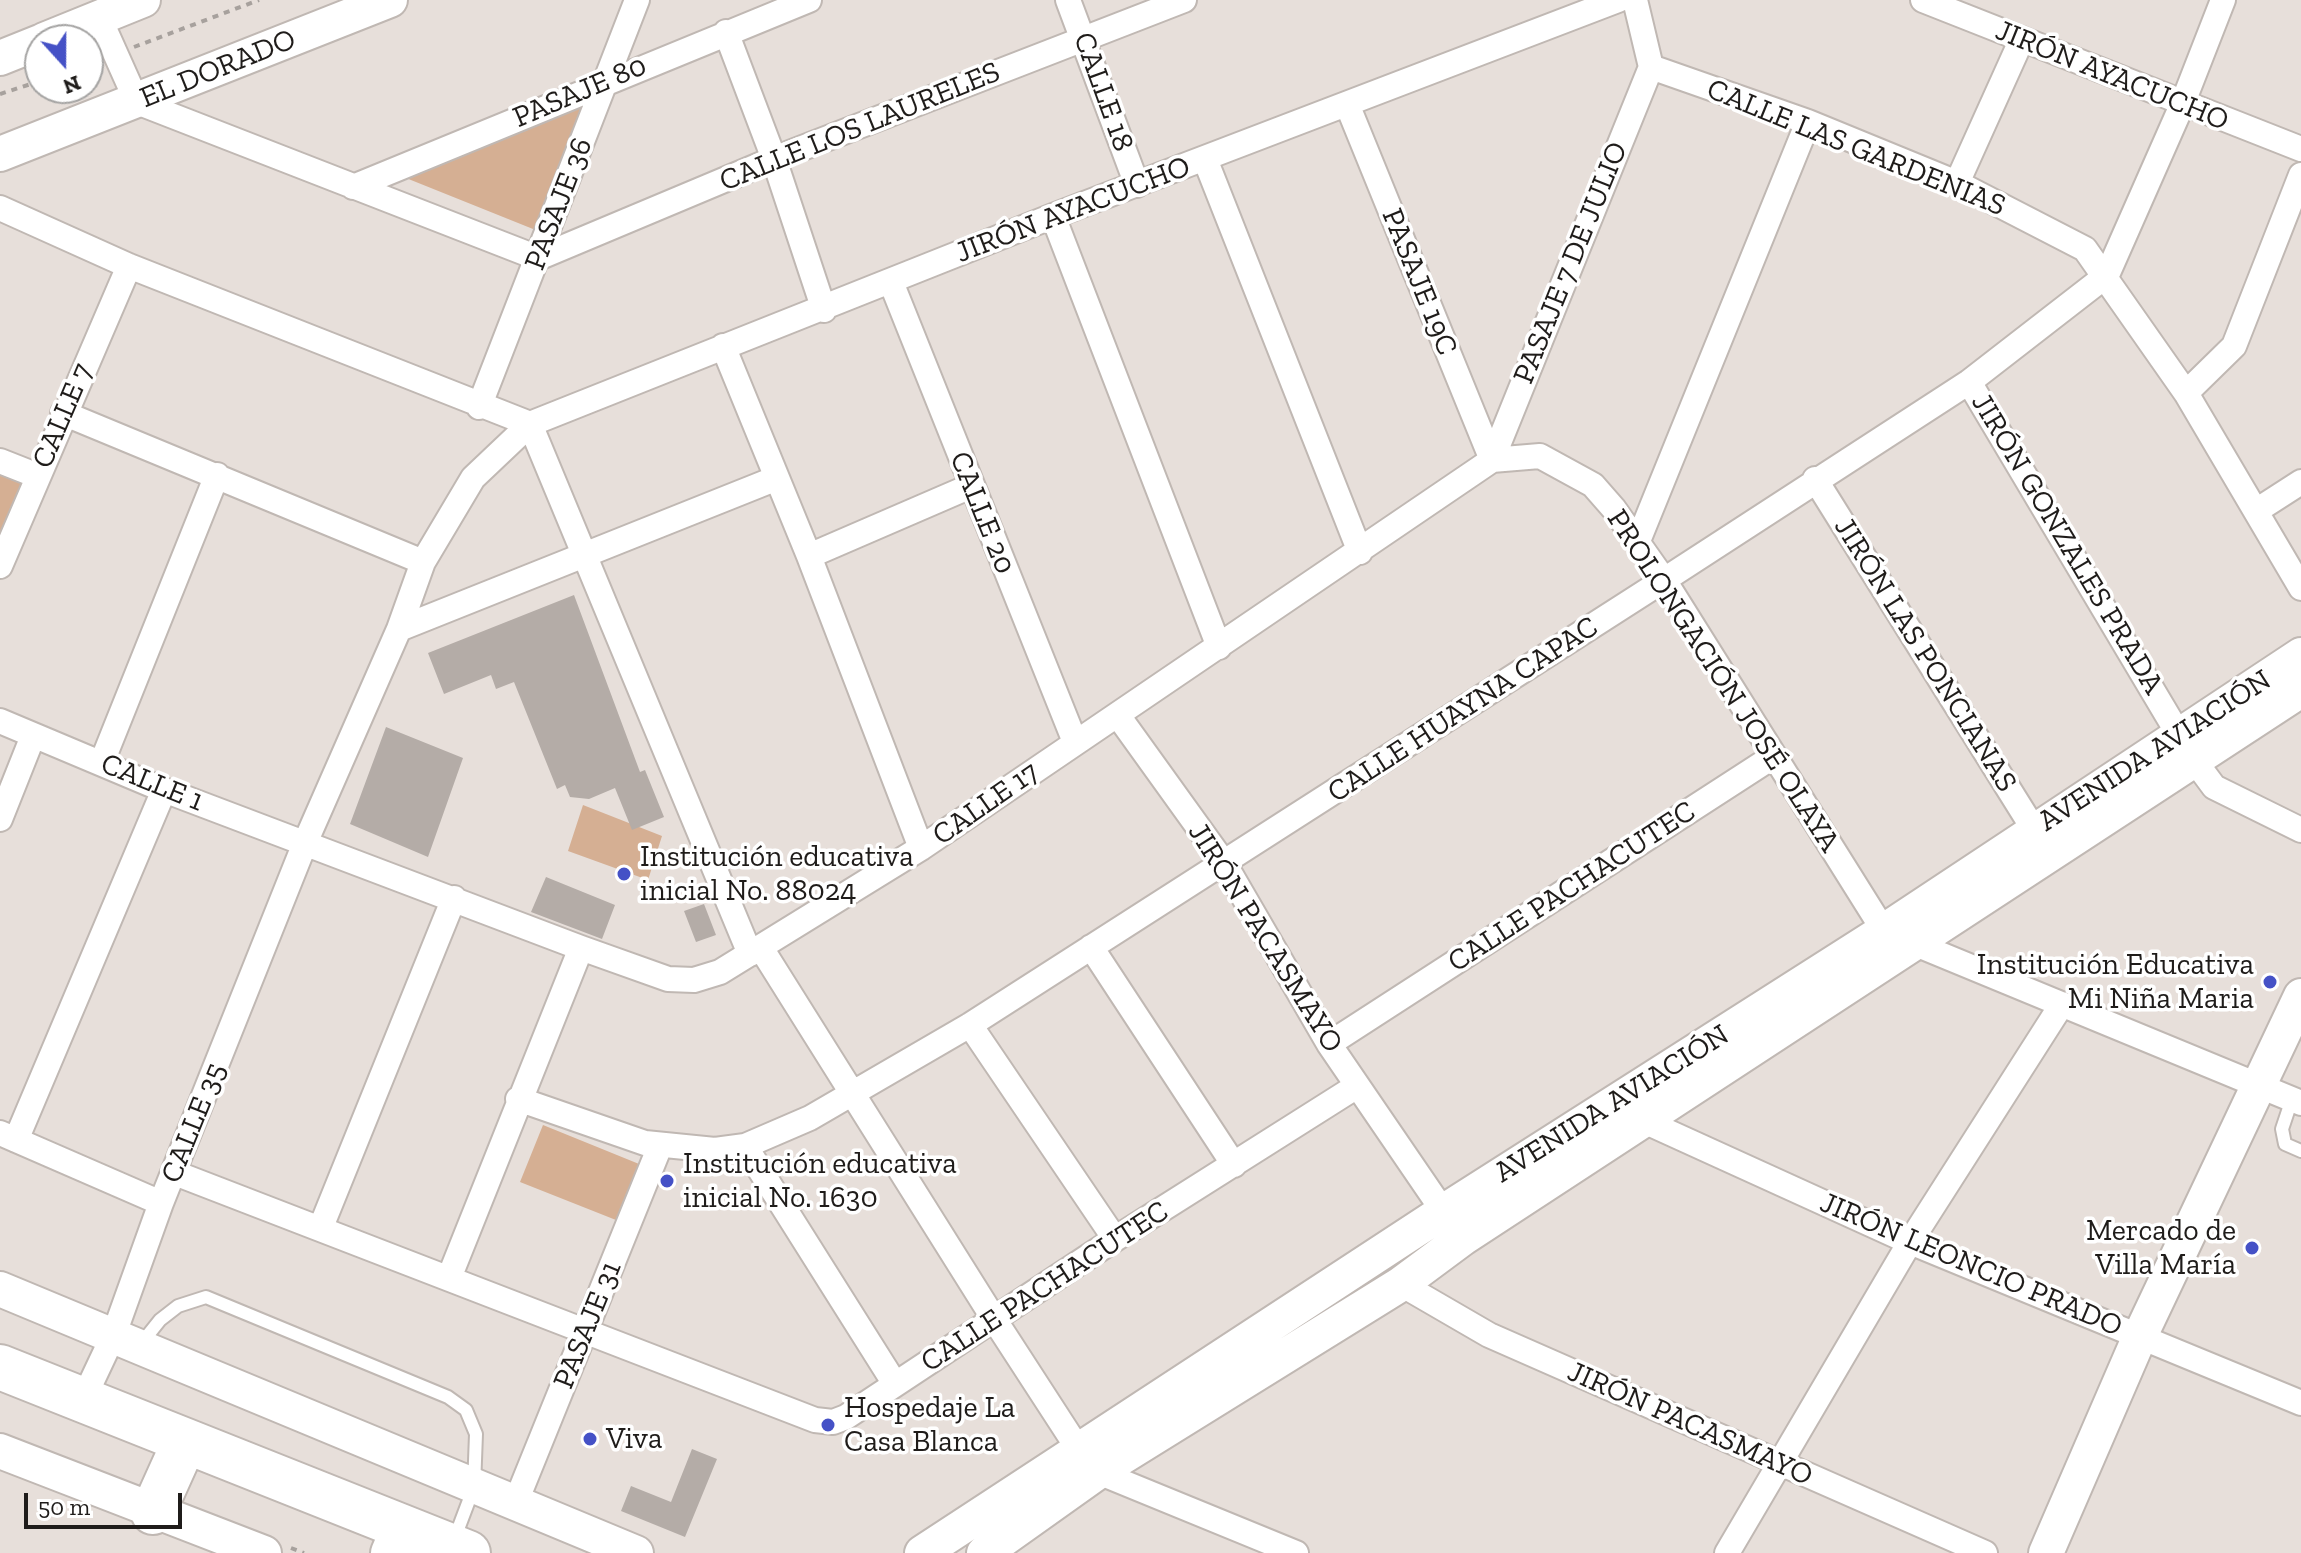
<!DOCTYPE html>
<meta charset="utf-8">
<style>
body{margin:0}
#map{position:relative;width:2301px;height:1553px;overflow:hidden;background:#e7dfda;font-family:"Zilla Slab",serif}
canvas{display:block}
.north{position:absolute;left:24px;top:24px;width:80px;height:80px;box-sizing:border-box;background:#fff;border:2px solid #a5a4a3;border-radius:50%;rotate:159deg;font-size:22px;font-weight:700;line-height:32px;text-align:center;color:#1f1c1a}
.north::after{content:'';display:block;margin:auto;width:28px;height:36px;background:#4551c6;clip-path:polygon(50% 0,100% 100%,50% 72%,0 100%)}
.scale{position:absolute;left:24px;top:1493px;width:158px;height:36px;box-sizing:border-box;border:4px solid #1f1c1a;border-top:0;padding-left:10px;font-size:24px;line-height:28px;white-space:nowrap;color:#1f1c1a;-webkit-text-stroke:6px #fff;paint-order:stroke}
</style>
<div id="map">
<canvas width="2301" height="1553"></canvas>
<div class="north">N</div>
<div class="scale">50 m</div>
</div>
<script>
const context = document.querySelector('canvas').getContext('2d');
context.lineJoin = 'round';
function paint(path, color) { context.fillStyle = color; context.fill(path, 'evenodd'); }
const shape = rows => new Path2D(rows.map(r => 'M' + r).join(''));
function strokePath(path, color, width, dash) { context.strokeStyle = color; context.lineWidth = width; context.lineCap = dash ? 'butt' : 'round'; context.setLineDash(dash || []); context.stroke(path); }
function write(font, color, halo, rows, align = 'center') {
  context.font = font + ' "Zilla Slab",serif'; context.lineWidth = 7; context.setLineDash([]); context.textBaseline = 'middle'; context.strokeStyle = halo; context.fillStyle = color; for (const [text, x, y, turn = 0] of rows) {
    context.save(); context.translate(x, y); context.rotate((+turn || 0) * Math.PI / 180); context.textAlign = isNaN(turn) ? turn : align; if (halo) context.strokeText(text, 0, 0); context.fillText(text, 0, 0); context.restore();
  }
}
const green = shape([
 [587,104,538,231,396,174],
 [0,466,35,479,0,564],
 [583,805,662,836,648,880,568,851],
 [543,1125,644,1166,621,1222,520,1182]
]);
const building = shape([
 [574,595,640,772,645,770,664,817,632,830,615,788,589,799,570,797,565,785,557,789,514,682,496,689,491,675,444,694,428,653],
 [386,727,463,758,428,857,350,824],
 [546,877,615,905,602,939,531,912],
 [704,904,716,935,696,942,684,911],
 [692,1449,717,1459,685,1537,621,1511,631,1486,671,1502]
]);
const path = shape([
 [134,47,259,0],
 [0,94,40,81],
 [291,1548,304,1553]
]);
const lane = shape([
 [2292,1099,2282,1129,2285,1144,2301,1151],
 [140,1345,160,1320,178,1306,206,1297,448,1397,466,1410,476,1434,474,1487,454,1540]
]);
const street = shape([
 [1068,0,1137,185],
 [1635,0,1651,67],
 [1923,0,2301,149],
 [99,17,137,102,538,258,774,159,1184,0],
 [726,32,774,159,824,310],
 [1651,67,1808,122,1957,183,2085,249,2186,393,2301,588],
 [1347,104,1492,460],
 [1205,159,1360,552],
 [1957,183,2021,41],
 [353,187,809,0],
 [0,208,129,266,530,424,750,954],
 [1053,216,1219,647],
 [891,282,1075,742],
 [723,346,809,556,921,848],
 [1969,382,2194,760,2214,787,2301,830],
 [2186,393,2234,346,2301,175],
 [479,407,637,0],
 [63,413,423,562],
 [1492,460,1540,456,1593,485,1614,509,1664,580,1884,931,2301,1103],
 [1492,460,1651,67],
 [0,461,38,476],
 [1815,479,2043,844],
 [2256,511,2301,482],
 [1638,541,1808,122],
 [809,556,971,486],
 [0,566,129,266],
 [399,629,777,478],
 [1119,717,1224,863,1329,1044,1452,1224],
 [0,721,164,790,581,948,668,979,694,980,720,972,921,848,1492,460],
 [102,762,217,475],
 [0,819,33,736],
 [1091,947,1234,1165],
 [761,948,994,1319,1079,1450,1098,1472,1296,1553],
 [970,1025,1115,1239],
 [1329,1044,1774,756],
 [518,1099,645,1143,715,1150,745,1146,810,1118,970,1025,1664,580,1969,382,2107,275,2182,105,2223,0],
 [1644,1121,1910,1242,2301,1403],
 [0,1133,161,1203],
 [16,1140,164,790],
 [745,1146,895,1384],
 [175,1173,815,1420,833,1422,846,1417,1115,1239,1357,1086],
 [321,1227,454,898],
 [449,1278,581,948],
 [1401,1284,1489,1335,1985,1553],
 [82,1402,114,1334,161,1203,305,843,399,629,423,562,473,478,530,424,1053,216,1618,0],
 [515,1504,660,1146],
 [1727,1553,1910,1242,2062,1004]
]);
const secondary = shape([
 [44,40,143,0],
 [0,58,40,42],
 [0,154,390,0],
 [0,1289,636,1553],
 [0,1451,264,1553],
 [922,1553,1443,1212,1884,931,2301,655],
 [984,1553,1098,1472,1401,1284,1463,1238,2301,690],
 [2046,1553,2140,1336,2301,996]
]);
const primary = shape([
 [390,1553,402,1525]
]);
const highway = shape([
 [0,1367,468,1553],
 [153,1512,185,1441]
]);
const markers = [
 [624,874,8,"#4551c6"],
 [2270,982,8,"#4551c6"],
 [667,1181,8,"#4551c6"],
 [2252,1248,8,"#4551c6"],
 [828,1425,8,"#4551c6"],
 [590,1439,8,"#4551c6"]
];
const streetNames = [
 ["EL DORADO",218,69,-22],
 ["JIRÓN AYACUCHO",2112,76,22],
 ["PASAJE 80",580,92,-23],
 ["CALLE 18",1103,92,70],
 ["CALLE LOS LAURELES",860,127,-22],
 ["CALLE LAS GARDENIAS",1856,148,22],
 ["PASAJE 36",559,204,-69],
 ["JIRÓN AYACUCHO",1073,210,-21],
 ["PASAJE 7 DE JULIO",1571,263,-68],
 ["PASAJE 19C",1419,282,68],
 ["CALLE 7",63,416,-67],
 ["CALLE 20",982,513,68],
 ["JIRÓN GONZALES PRADA",2067,544,59],
 ["JIRÓN LAS PONCIANAS",1925,655,58],
 ["PROLONGACIÓN JOSÉ OLAYA",1723,681,57],
 ["CALLE HUAYNA CAPAC",1463,710,-33],
 ["AVENIDA AVIACIÓN",2155,751,-33],
 ["CALLE 1",152,783,22],
 ["CALLE 17",986,804,-35],
 ["CALLE PACHACUTEC",1572,887,-33],
 ["JIRÓN PACASMAYO",1265,938,58],
 ["AVENIDA AVIACIÓN",1612,1104,-32],
 ["CALLE 35",194,1123,-68],
 ["JIRÓN LEONCIO PRADO",1971,1265,23],
 ["CALLE PACHACUTEC",1045,1287,-33],
 ["PASAJE 31",588,1325,-68],
 ["JIRÓN PACASMAYO",1690,1424,24]
];
const poiNames = [
 ["Institución educativa",640,857],
 ["inicial No. 88024",640,891],
 ["Institución Educativa",2254,965,"right"],
 ["Mi Niña Maria",2254,999,"right"],
 ["Institución educativa",683,1164],
 ["inicial No. 1630",683,1198],
 ["Mercado de",2236,1231,"right"],
 ["Villa María",2236,1265,"right"],
 ["Hospedaje La",844,1408],
 ["Casa Blanca",844,1442],
 ["Viva",606,1439]
];
paint(green, '#d5af93');
paint(building, '#b4aca7');
strokePath(lane, '#c0b8b3', 16);
strokePath(street, '#c0b8b3', 28);
strokePath(secondary, '#c0b8b3', 38);
strokePath(primary, '#c0b8b3', 42);
strokePath(highway, '#c0b8b3', 48);
strokePath(path, '#a7a19d', 4, [6, 6]);
strokePath(lane, '#fff', 12);
strokePath(street, '#fff', 24);
strokePath(secondary, '#fff', 34);
strokePath(primary, '#fff', 38);
strokePath(highway, '#fff', 44);
for (const [x, y, r, color] of markers) { const dot = new Path2D(); dot.arc(x, y, r, 0, 2 * Math.PI); context.fillStyle = color; context.fill(dot); strokePath(dot, '#fff', 3); }
write('30px', '#1f1c1a', '#fff', streetNames);
write('30px', '#1f1c1a', '#fff', poiNames, 'left');
</script>
